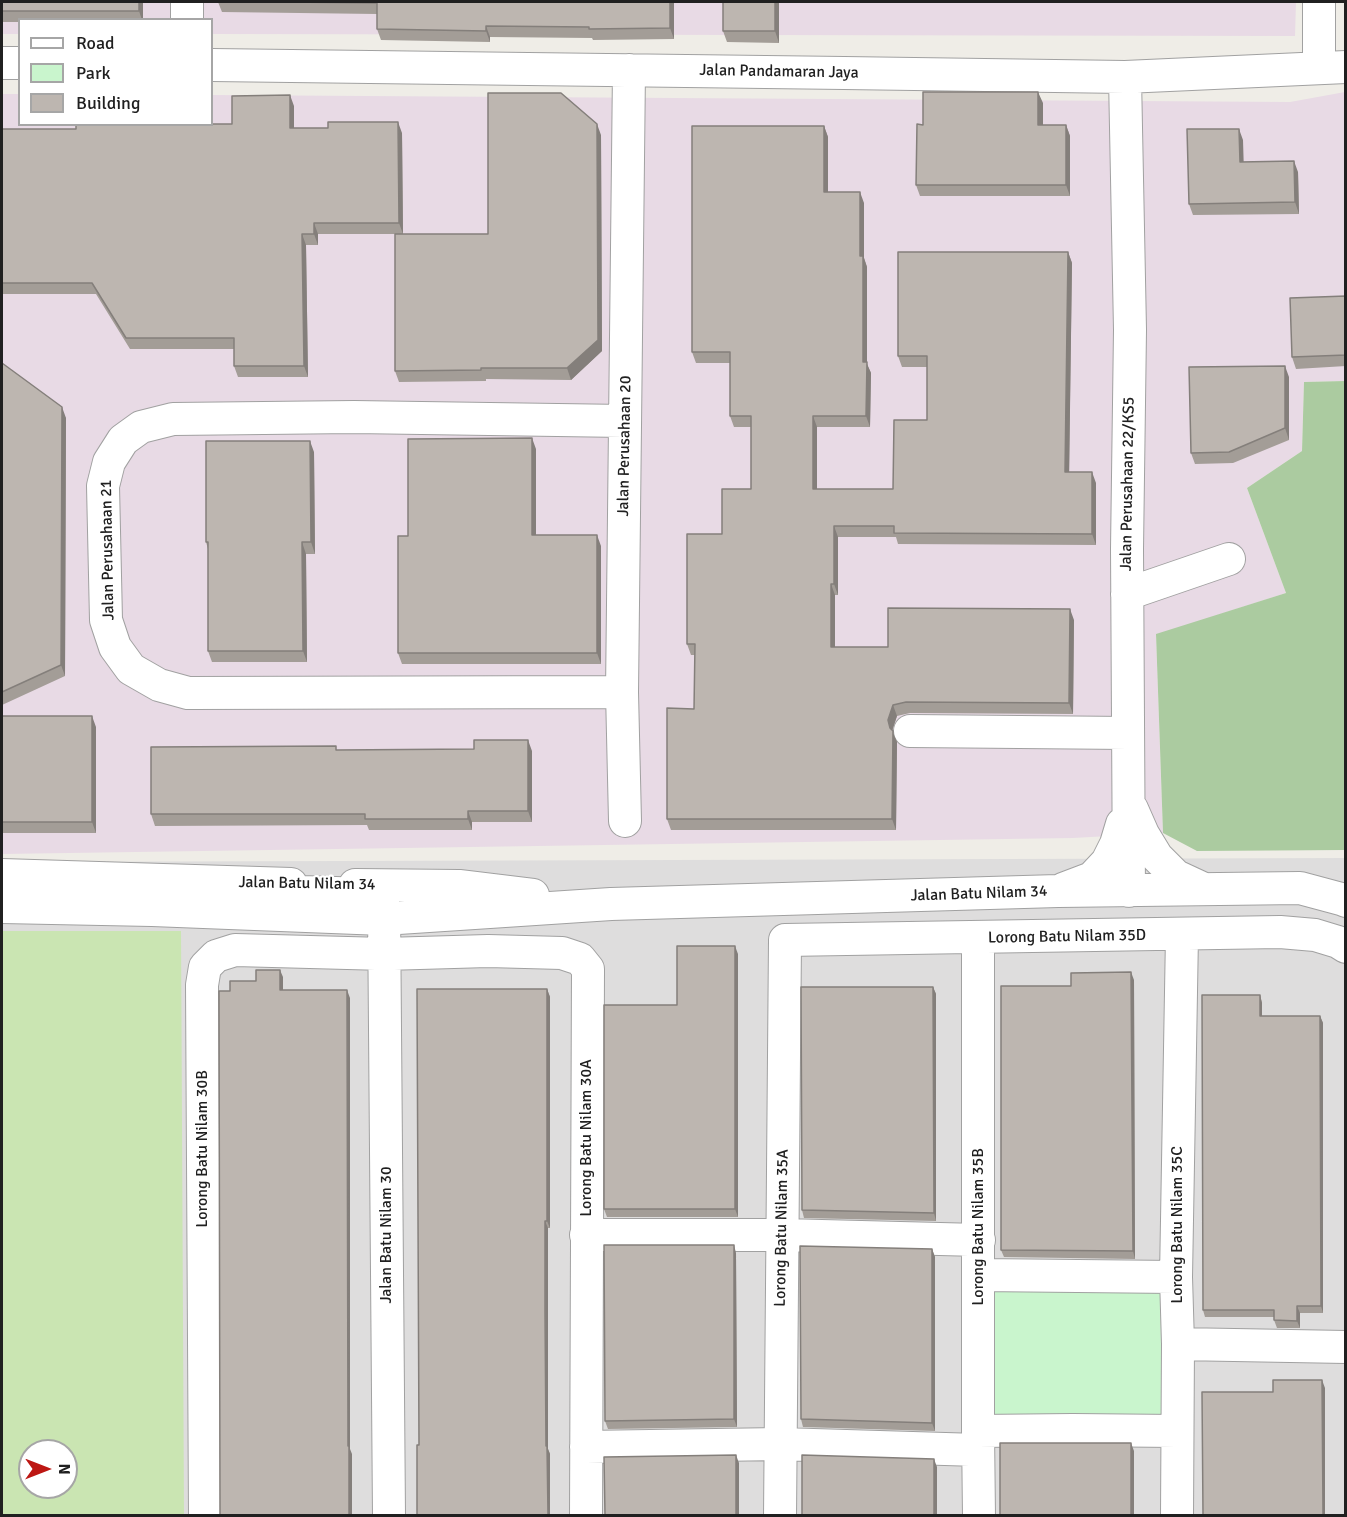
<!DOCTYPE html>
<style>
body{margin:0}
#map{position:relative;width:1347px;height:1517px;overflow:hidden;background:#efede7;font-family:Signika,sans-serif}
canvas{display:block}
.frame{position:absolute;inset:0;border:3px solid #202020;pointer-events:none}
.legend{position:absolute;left:18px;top:18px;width:195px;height:108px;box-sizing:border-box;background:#fff;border:2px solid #a6a6a6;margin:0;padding:8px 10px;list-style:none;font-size:18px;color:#202020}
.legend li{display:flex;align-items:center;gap:12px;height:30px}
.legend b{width:30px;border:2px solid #a6a6a6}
.north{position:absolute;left:18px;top:1439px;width:60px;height:60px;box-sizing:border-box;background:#fff;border:2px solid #a6a6a6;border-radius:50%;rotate:90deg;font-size:16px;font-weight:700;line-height:24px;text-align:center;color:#202020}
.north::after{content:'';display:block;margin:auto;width:21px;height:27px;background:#bd1713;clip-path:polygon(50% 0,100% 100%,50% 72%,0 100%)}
</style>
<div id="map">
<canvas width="1347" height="1517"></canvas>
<div class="frame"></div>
<ul class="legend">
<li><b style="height:8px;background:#fff"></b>Road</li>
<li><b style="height:16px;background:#c9f5cd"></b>Park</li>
<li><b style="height:16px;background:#bdb6b0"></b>Building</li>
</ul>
<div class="north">N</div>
</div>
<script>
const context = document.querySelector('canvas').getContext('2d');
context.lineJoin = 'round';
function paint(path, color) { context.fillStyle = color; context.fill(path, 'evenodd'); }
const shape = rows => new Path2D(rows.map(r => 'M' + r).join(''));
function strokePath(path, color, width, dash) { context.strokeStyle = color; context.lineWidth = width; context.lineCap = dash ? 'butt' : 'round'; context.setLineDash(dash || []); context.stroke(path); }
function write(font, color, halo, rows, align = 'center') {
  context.font = font + ' Signika,sans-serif'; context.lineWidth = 4.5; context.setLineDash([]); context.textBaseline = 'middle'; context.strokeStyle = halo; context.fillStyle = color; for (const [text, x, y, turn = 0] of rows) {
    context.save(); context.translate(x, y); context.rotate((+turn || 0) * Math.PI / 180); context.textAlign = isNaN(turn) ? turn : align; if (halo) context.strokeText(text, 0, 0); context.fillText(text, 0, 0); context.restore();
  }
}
const residential = shape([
 [1345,858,1345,1515,2,1515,2,862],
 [30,1451,66,1451,66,1487,30,1487]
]);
const industrial = shape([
 [2,2,1296,2,1295,36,212,34,212,20,20,20,19,34,2,34],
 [1345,92,1345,381,1304,382,1302,451,1247,488,1286,593,1156,635,1163,833,1073,838,2,854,2,94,19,94,20,124,212,124,212,95,1290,102]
]);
const grass = shape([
 [2,931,181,931,184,1515,2,1515],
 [30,1451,66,1451,66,1487,30,1487]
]);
const forest = shape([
 [1345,381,1345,850,1197,851,1163,833,1156,634,1286,593,1247,488,1302,451,1304,382]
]);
const park = shape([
 [1160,1284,1162,1418,988,1420,987,1286]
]);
const minor = shape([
 [187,2,187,20],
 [2,63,20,63],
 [212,65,844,73,1125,77,1346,67],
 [1319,68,1319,2],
 [1125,77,1130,330,1127,549,1129,891],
 [1127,594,1229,559],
 [622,692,188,693,159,685,131,669,115,647,106,620,103,486,109,462,123,440,141,427,173,419,354,417,625,421],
 [910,731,1128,733],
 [1132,809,1143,834,1157,857,1176,876,1204,889],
 [625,821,622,692,629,70],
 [2,875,291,884],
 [270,884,301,892,369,894,379,898,384,907,389,1516],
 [355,885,459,886,533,895],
 [1063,889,1092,878,1107,862,1116,844,1122,824],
 [2,907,152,910,383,919,611,904,1058,891,1300,888,1341,899,1346,901],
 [978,938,978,1431,979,1516],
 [586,1235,782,1235,979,1240],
 [979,1275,1176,1277],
 [1178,1344,1346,1347],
 [978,1431,1073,1430,1177,1431],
 [586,1447,780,1444,978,1450],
 [205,1516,202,985,205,967,216,956,235,950,385,954,488,951,562,953,580,959,588,969,586,1516],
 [780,1516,785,940,1280,932,1315,935,1338,942,1346,947],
 [1177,1516,1178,1344,1176,1277,1182,935]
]);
const wall = shape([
 [2,2,143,2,143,20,20,20,20,22,2,22],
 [218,2,674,2,674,39,593,40,592,38,490,37,490,42,381,40,377,29,377,14,222,12],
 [779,2,779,43,727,42,723,31],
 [1071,2,1206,2,1206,3],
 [1043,103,1043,125,1066,125,1070,136,1070,196,920,196,916,185,923,125],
 [294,106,294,128,402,133,403,234,318,234,318,245,306,245,308,377,238,377,234,366,234,349,130,349,96,294,2,294,2,129,76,129,232,124],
 [824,126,828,137,828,192,864,203,864,258,867,267,867,364,871,373,870,427,817,427,817,489,893,489,927,420,927,367,902,367,898,356,1068,252,1072,263,1069,472,1096,483,1096,545,898,544,896,537,838,537,838,595,835,595,835,647,888,647,1074,620,1073,714,910,713,897,716,892,731,897,742,896,830,671,830,667,819,694,709,695,655,691,655,687,644,722,534,751,489,751,427,734,427,730,416,730,363,696,363,692,352],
 [601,135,602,351,571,380,486,379,486,381,399,382,395,371,488,234],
 [1243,140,1243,162,1298,172,1299,214,1193,215,1189,204],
 [1346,296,1346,366,1296,369,1292,357],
 [2,363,66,418,65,676,2,705],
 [1289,377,1289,440,1233,463,1195,464,1191,453],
 [536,449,536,535,601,546,601,664,402,664,398,653,408,536],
 [314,452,315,554,306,554,307,662,212,662,208,651,208,549,206,542],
 [2,716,96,727,96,833,2,833],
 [337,750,532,751,532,822,472,822,472,830,369,830,367,825,155,826,151,814],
 [738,954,738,1217,607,1217,604,1209,677,1005],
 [1134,980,1135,1259,1004,1257,1001,1250,1071,986],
 [933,987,936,994,936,1221,804,1218,802,1210],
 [547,989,550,997,550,1228,548,1228,548,1449,550,1454,419,1445],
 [1260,995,1262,1003,1262,1016,1320,1016,1323,1023,1323,1313,1300,1313,1300,1328,1277,1328,1274,1320,1274,1317,1205,1317,1203,1310],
 [932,1249,935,1257,935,1431,803,1427,801,1419],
 [736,1253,737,1427,608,1429,605,1421]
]);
const shadedWall = shape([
 [139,2,143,2,143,20,142,20,139,11],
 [670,2,674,2,674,39,670,28],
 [775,2,779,2,779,43,775,31],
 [486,26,490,37,490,42,486,31],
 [1038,92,1043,103,1043,136,1038,125],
 [290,95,294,106,294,139,290,128],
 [398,122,402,133,403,234,399,223],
 [597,124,601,135,602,351,571,380,567,368],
 [1066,125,1070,136,1070,196,1066,185],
 [824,126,828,137,828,203,824,192],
 [1239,129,1243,140,1244,173,1240,162],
 [1294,161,1298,172,1299,214,1295,202],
 [860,192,864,203,864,258,867,267,867,364,871,373,870,427,866,416,863,362,860,256],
 [314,223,318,234,318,245,314,234],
 [302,234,306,245,308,377,304,366],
 [1068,252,1072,263,1069,483,1065,472],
 [1285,366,1289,377,1289,440,1285,428],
 [62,407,66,418,65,676,61,665],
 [813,416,817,427,817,500,813,489],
 [532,438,536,449,536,546,532,535],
 [310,441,314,452,315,554,311,542],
 [1092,472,1096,483,1096,545,1092,534],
 [834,526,838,537,838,595,834,584],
 [597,535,601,546,601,664,597,653],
 [302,542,306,554,307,662,303,651],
 [831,584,835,595,835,658,831,647],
 [1070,609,1074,620,1073,714,1069,703],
 [893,705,897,716,892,731,897,742,896,830,892,819,888,720],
 [92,716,96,727,96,833,92,822],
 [528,740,532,751,532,822,528,811],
 [468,811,472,822,472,830,468,819],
 [735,946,738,954,738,1217,735,1209],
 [280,970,283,977,283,998,280,990],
 [1131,972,1134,980,1135,1259,1133,1251],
 [933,987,936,994,936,1221,934,1213],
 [547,989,550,997,550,1228,547,1221],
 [347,990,350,998,350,1449,352,1454,352,1515,349,1515,348,1446],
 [1260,995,1262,1003,1262,1024,1260,1016],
 [1320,1016,1323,1023,1323,1313,1321,1306],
 [545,1221,548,1228,548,1449,550,1454,550,1515,548,1515,546,1446],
 [734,1245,736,1253,737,1427,734,1419],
 [932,1249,935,1257,935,1431,932,1423],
 [1297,1306,1300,1313,1300,1328,1297,1321],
 [1322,1380,1325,1388,1325,1515,1323,1515],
 [1131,1443,1134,1451,1134,1515,1131,1515],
 [736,1455,739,1463,739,1515,736,1515],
 [934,1459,937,1467,937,1515,934,1515]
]);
const building = shape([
 [2,2,139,2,139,11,2,11,2,2],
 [286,2,670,2,670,28,589,29,589,27,486,26,486,31,377,29,377,3,286,2],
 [723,2,775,2,775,31,723,31,723,2],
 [923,92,1038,92,1038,125,1066,125,1066,185,916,185,917,124,923,125,923,92],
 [488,93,561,93,597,124,598,340,567,368,481,368,481,370,395,371,395,234,488,234,488,93],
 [290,95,290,128,328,128,328,122,398,122,399,223,314,223,314,234,302,234,304,366,234,366,234,338,126,338,92,283,2,283,2,129,76,129,76,124,232,124,232,96,290,95],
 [692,126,824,126,824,192,860,192,860,256,863,256,863,362,867,362,866,416,813,416,813,489,893,489,894,420,927,420,927,356,898,356,898,252,1068,252,1065,472,1092,472,1092,534,894,533,894,526,834,526,834,584,831,584,831,647,888,647,888,608,1070,609,1069,703,906,702,893,705,888,720,890,728,893,731,892,819,667,819,667,708,694,709,695,644,687,644,687,534,722,534,722,489,751,489,751,416,730,416,730,352,692,352,692,126],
 [1187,129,1239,129,1240,162,1294,161,1295,202,1189,204,1187,129],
 [1346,296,1346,355,1292,357,1290,298,1346,296],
 [2,363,62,407,61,665,2,692,2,363],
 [1285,366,1285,428,1229,452,1191,453,1189,367,1285,366],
 [532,438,532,535,597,535,597,653,398,653,398,536,408,536,408,439,532,438],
 [206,441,310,441,311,542,302,542,303,651,208,651,208,542,206,542,206,441],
 [2,716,92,716,92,822,2,822,2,716],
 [474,740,528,740,528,811,468,811,468,819,365,819,365,814,151,814,151,747,336,746,336,750,474,749,474,740],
 [677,946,735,946,735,1209,604,1209,604,1005,677,1005,677,946],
 [256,970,280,970,280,990,347,990,348,1446,349,1446,349,1515,220,1515,219,991,230,991,230,981,256,981,256,970],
 [1131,972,1133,1251,1001,1250,1001,986,1071,986,1071,973,1131,972],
 [801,987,933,987,934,1213,802,1210,801,987],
 [417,989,547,989,547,1221,545,1221,545,1312,546,1446,547,1446,548,1515,417,1515,417,1445,419,1445,417,989],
 [1202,995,1260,995,1260,1016,1320,1016,1321,1306,1297,1306,1297,1321,1274,1320,1274,1310,1203,1310,1202,995],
 [604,1245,734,1245,734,1419,605,1421,604,1245],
 [800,1246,932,1249,932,1423,801,1419,800,1246],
 [1273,1380,1322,1380,1323,1515,1203,1515,1202,1392,1273,1392,1273,1380],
 [1000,1443,1131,1443,1131,1515,1000,1515,1000,1443],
 [736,1455,736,1515,605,1515,604,1457,736,1455],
 [802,1455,934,1459,934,1515,802,1515,802,1455]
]);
const streetNames = [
 ["Jalan Pandamaran Jaya",779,72,1],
 ["Jalan Perusahaan 20",625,446,-89],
 ["Jalan Perusahaan 22/KS5",1128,484,-89],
 ["Jalan Perusahaan 21",108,550,-91],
 ["Jalan Batu Nilam 34",307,884,1],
 ["Jalan Batu Nilam 34",979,894,-2],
 ["Lorong Batu Nilam 35D",1067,937,-1],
 ["Lorong Batu Nilam 30A",587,1138,-90],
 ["Lorong Batu Nilam 30B",203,1149,-90],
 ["Lorong Batu Nilam 35C",1178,1225,-90],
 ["Lorong Batu Nilam 35B",979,1227,-90],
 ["Lorong Batu Nilam 35A",782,1228,-89],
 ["Jalan Batu Nilam 30",387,1235,-90]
];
paint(residential, '#dedddd');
paint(industrial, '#e8dae5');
paint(grass, '#cae5b2');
paint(forest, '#abcba0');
paint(park, '#c9f5cd');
strokePath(minor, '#a1a1a1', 34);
strokePath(minor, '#fff', 32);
paint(wall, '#a39d97');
paint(shadedWall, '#847f7b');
paint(building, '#bdb6b0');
strokePath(building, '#847f7b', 1.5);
write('16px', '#202020', '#fff', streetNames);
</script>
